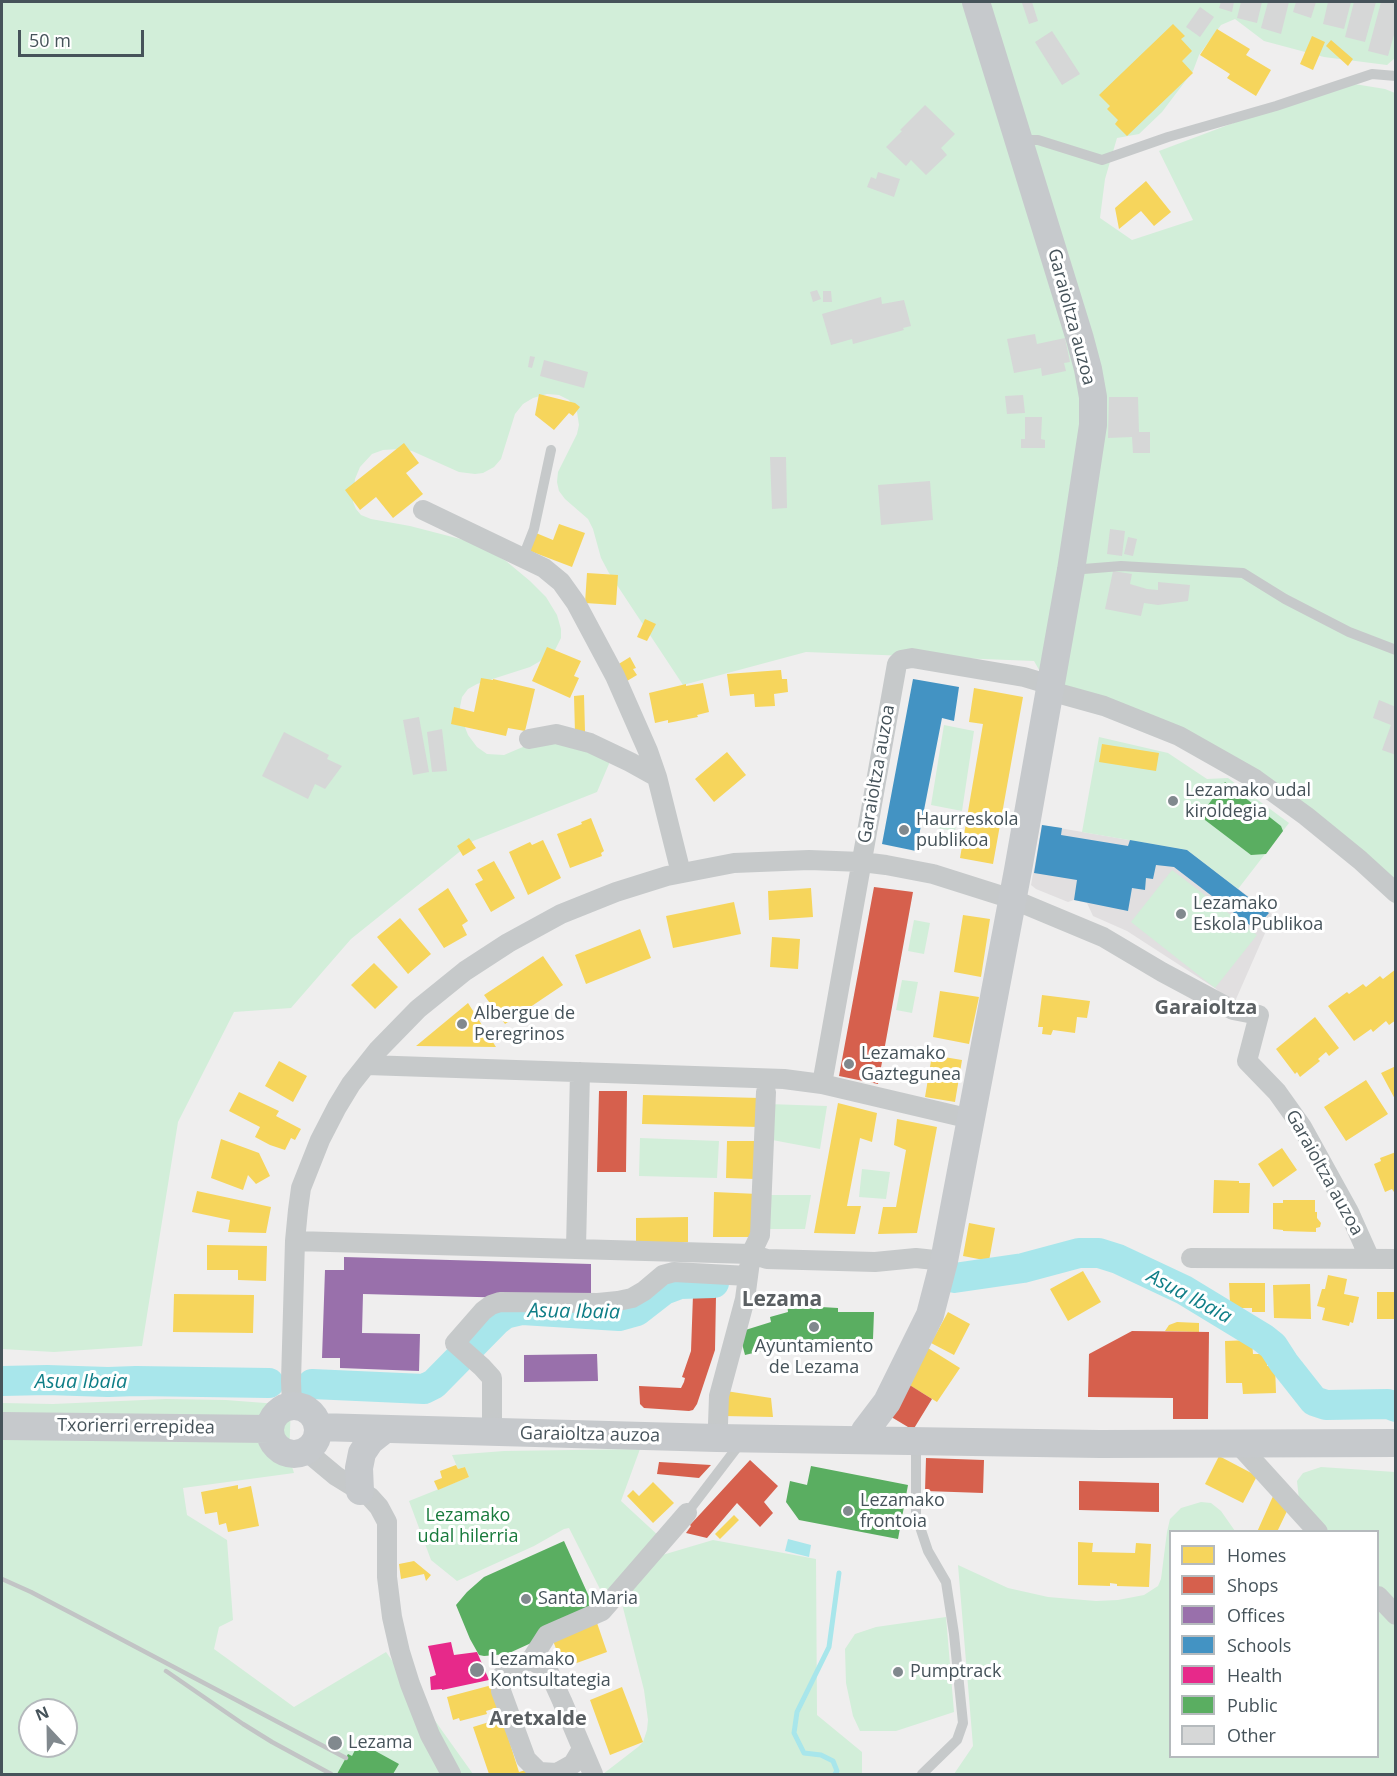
<!DOCTYPE html>
<style>
body{margin:0}
#map{position:relative;width:1397px;height:1776px;overflow:hidden;background:#efeeee;font-family:"Open Sans",sans-serif}
canvas{display:block}
.frame{position:absolute;inset:0;border:3px solid #46535a;pointer-events:none}
.legend{position:absolute;left:1169px;top:1530px;width:210px;height:228px;box-sizing:border-box;background:#fff;border:2px solid #b5babd;margin:0;padding:8px 10px;list-style:none;font-size:18px;color:#46535a}
.legend li{display:flex;align-items:center;gap:12px;height:30px}
.legend b{width:30px;border:2px solid #b5babd}
.north{position:absolute;left:18px;top:1698px;width:60px;height:60px;box-sizing:border-box;background:#fff;border:2px solid #b5babd;border-radius:50%;rotate:338deg;font-size:16px;font-weight:700;line-height:24px;text-align:center;color:#46535a}
.north::after{content:'';display:block;margin:auto;width:21px;height:27px;background:#81898e;clip-path:polygon(50% 0,100% 100%,50% 72%,0 100%)}
.scale{position:absolute;left:18px;top:30px;width:126px;height:27px;box-sizing:border-box;border:3px solid #46535a;border-top:0;padding-left:8px;font-size:18px;line-height:21px;white-space:nowrap;color:#46535a;-webkit-text-stroke:4px #fff;paint-order:stroke}
</style>
<div id="map">
<canvas width="1397" height="1776"></canvas>
<div class="frame"></div>
<ul class="legend">
<li><b style="height:16px;background:#f6d55c"></b>Homes</li>
<li><b style="height:16px;background:#d6604d"></b>Shops</li>
<li><b style="height:16px;background:#9970ab"></b>Offices</li>
<li><b style="height:16px;background:#4393c3"></b>Schools</li>
<li><b style="height:16px;background:#e7298a"></b>Health</li>
<li><b style="height:16px;background:#5aae61"></b>Public</li>
<li><b style="height:16px;background:#d6d7d7"></b>Other</li>
</ul>
<div class="north">N</div>
<div class="scale">50 m</div>
</div>
<script>
const context = document.querySelector('canvas').getContext('2d');
context.lineJoin = 'round';
function paint(path, color) { context.fillStyle = color; context.fill(path, 'evenodd'); }
const shape = rows => new Path2D(rows.map(r => 'M' + r).join(''));
function strokePath(path, color, width, dash) { context.strokeStyle = color; context.lineWidth = width; context.lineCap = dash ? 'butt' : 'round'; context.setLineDash(dash || []); context.stroke(path); }
function write(font, color, halo, rows, align = 'center') {
  context.font = font + ' "Open Sans",sans-serif'; context.lineWidth = 6; context.setLineDash([]); context.textBaseline = 'middle'; context.strokeStyle = halo; context.fillStyle = color; for (const [text, x, y, turn = 0] of rows) {
    context.save(); context.translate(x, y); context.rotate((+turn || 0) * Math.PI / 180); context.textAlign = isNaN(turn) ? turn : align; if (halo) context.strokeText(text, 0, 0); context.fillText(text, 0, 0); context.restore();
  }
}
const education = shape([
 [1042,825,1187,850,1273,915,1233,1006,1215,988,1127,931,1093,916,1087,903,1074,900,1068,902,1036,889,1031,885]
]);
const green = shape([
 [2,2,1395,2,1395,58,1387,65,1324,57,1264,41,1235,19,1221,25,1199,55,1193,71,1162,112,1139,134,1117,138,1105,179,1100,218,1132,240,1193,220,1159,151,1342,82,1385,89,1395,93,1395,905,1371,871,1212,747,1054,696,1034,661,806,652,683,685,609,573,601,558,593,529,588,519,565,499,559,491,557,482,558,472,577,434,579,425,577,412,569,400,559,395,547,394,533,398,523,404,515,414,501,459,494,467,483,473,475,474,459,472,412,451,399,449,383,450,372,454,360,467,355,479,353,502,356,509,361,515,371,519,410,526,468,541,482,547,506,561,530,581,546,597,557,615,561,629,561,638,555,650,549,656,530,667,477,684,468,689,462,697,460,707,461,717,468,735,477,747,487,754,504,755,551,735,617,745,597,792,473,841,351,939,291,1008,234,1012,178,1122,142,1346,54,1352,2,1349],
 [944,725,974,731,962,811,931,805],
 [1099,737,1168,753,1207,779,1228,778,1289,823,1238,889,1187,850,1082,832],
 [928,812,958,818,955,831,925,826],
 [1172,870,1257,935,1215,988,1131,922],
 [914,920,930,923,924,954,908,951],
 [902,980,918,982,912,1013,896,1010],
 [768,1104,827,1106,820,1149,767,1139],
 [640,1138,719,1141,717,1178,639,1176],
 [862,1169,890,1172,886,1199,859,1197],
 [764,1195,811,1195,805,1229,763,1229],
 [166,1399,226,1400,291,1405,289,1457,294,1473,183,1488,187,1515,227,1540,233,1620,219,1627,214,1649,294,1707,386,1652,473,1774,2,1774,2,1403,53,1404],
 [30,1710,66,1710,66,1746,30,1746],
 [640,1449,621,1501,661,1538,659,1556,713,1540,816,1559,817,1715,862,1752,862,1774,603,1774,638,1747,643,1742,647,1730,648,1720,644,1690,619,1592,608,1595,602,1593,569,1528,564,1529,534,1546,457,1581,431,1560,409,1501,469,1477,465,1467,458,1469,452,1455,504,1451],
 [1321,1467,1395,1472,1395,1774,954,1774,973,1746,958,1565,1008,1588,1048,1597,1096,1601,1118,1600,1144,1595,1158,1586,1161,1579,1167,1532,1170,1519,1181,1508,1201,1502,1211,1503,1221,1511,1235,1531,1170,1532,1170,1756,1378,1756,1378,1532,1313,1531,1299,1499,1297,1481,1303,1473],
 [946,1617,954,1712,896,1731,860,1731,853,1716,846,1683,845,1649,855,1634,876,1627]
]);
const water = shape([
 [788,1539,811,1545,809,1557,785,1551]
]);
const homes = shape([
 [1173,24,1185,36,1181,39,1192,51,1182,61,1193,73,1127,136,1115,124,1118,120,1107,109,1110,106,1099,95],
 [1217,29,1250,49,1246,55,1271,70,1256,96,1227,78,1230,74,1200,55],
 [1312,36,1325,42,1313,70,1300,64],
 [1331,40,1353,59,1348,66,1326,46],
 [1146,181,1171,212,1154,226,1141,211,1119,229,1115,208],
 [539,394,575,403,580,407,573,416,569,413,554,430,535,415],
 [404,443,419,463,406,473,423,494,393,518,376,497,360,510,345,490],
 [559,524,585,533,572,567,530,551,536,533,553,540],
 [587,573,618,575,616,605,585,603],
 [645,619,656,624,647,641,637,637],
 [547,647,581,661,574,676,579,678,570,698,532,681],
 [630,657,636,668,633,669,637,675,627,681,617,665],
 [781,670,782,679,787,679,788,692,774,694,775,706,755,707,754,694,730,696,727,674],
 [481,678,493,680,493,679,535,689,525,731,508,728,506,736,451,724,454,707,474,712],
 [703,683,709,712,697,715,698,717,668,723,668,720,655,723,649,693,686,684,686,686],
 [974,688,1023,697,993,864,960,858,983,724,969,722],
 [584,695,585,732,575,733,574,696],
 [1102,744,1159,753,1156,771,1099,762],
 [727,752,746,775,714,802,695,779],
 [591,818,604,851,601,853,602,856,570,868,557,834,582,824,581,822],
 [469,838,476,848,463,856,457,846],
 [543,840,561,878,528,895,509,852,530,842,532,845],
 [494,861,515,898,491,912,475,884,483,880,477,870],
 [448,888,468,921,462,925,467,935,444,948,418,909],
 [811,888,813,917,769,920,768,891],
 [734,902,741,934,673,948,666,916],
 [963,915,990,919,981,977,954,972],
 [400,918,431,954,408,974,377,937],
 [640,929,651,958,586,984,575,955],
 [772,937,800,939,798,969,770,967],
 [543,956,563,985,505,1024,484,995],
 [374,963,398,987,375,1009,351,985],
 [1396,969,1396,1020,1389,1025,1386,1021,1373,1032,1371,1029,1354,1041,1328,1006,1347,992,1349,994,1363,984,1366,987,1380,976,1383,979],
 [940,991,979,997,969,1044,933,1037],
 [1042,995,1090,1001,1087,1018,1077,1017,1075,1033,1053,1030,1051,1035,1042,1034,1043,1027,1038,1027],
 [468,1003,496,1047,416,1046],
 [1315,1017,1339,1048,1329,1056,1326,1052,1318,1059,1320,1061,1300,1077,1297,1072,1295,1074,1276,1049],
 [932,1055,962,1060,955,1102,925,1097],
 [279,1061,307,1076,293,1102,265,1086],
 [1396,1066,1396,1101,1381,1073],
 [1366,1080,1388,1114,1346,1141,1324,1107],
 [239,1092,279,1111,276,1116,301,1129,295,1140,291,1138,285,1150,270,1145,255,1137,260,1127,229,1111],
 [643,1095,760,1098,759,1127,642,1124],
 [838,1103,877,1113,872,1142,860,1138,847,1206,861,1206,855,1234,814,1233],
 [897,1119,937,1127,917,1233,878,1234,883,1207,896,1207,906,1150,894,1145],
 [221,1139,259,1153,270,1176,256,1184,248,1175,243,1190,211,1178],
 [727,1141,756,1141,755,1179,726,1178],
 [1282,1148,1297,1170,1273,1187,1258,1164],
 [1396,1152,1396,1191,1394,1192,1392,1189,1385,1192,1374,1164,1381,1161,1380,1158],
 [1214,1180,1239,1181,1239,1183,1250,1183,1249,1213,1213,1213],
 [197,1191,271,1207,266,1233,228,1232,230,1220,192,1212],
 [714,1192,758,1194,756,1237,713,1237],
 [1283,1200,1315,1200,1315,1212,1317,1212,1317,1218,1321,1223,1320,1227,1316,1228,1316,1232,1283,1231,1283,1230,1273,1229,1273,1203,1283,1203],
 [688,1217,688,1242,636,1243,636,1218],
 [969,1223,995,1228,989,1261,963,1256],
 [207,1245,267,1246,266,1281,238,1280,238,1270,207,1270],
 [1083,1271,1101,1302,1068,1321,1050,1289],
 [1328,1275,1347,1279,1344,1294,1359,1297,1353,1323,1350,1322,1349,1326,1322,1320,1325,1308,1317,1306,1322,1289,1325,1289],
 [1229,1283,1265,1283,1265,1312,1252,1312,1252,1308,1232,1308,1232,1303,1230,1303],
 [1310,1284,1311,1319,1274,1318,1273,1285],
 [1377,1292,1396,1292,1396,1319,1377,1319],
 [174,1294,254,1295,253,1333,173,1332],
 [948,1312,970,1324,954,1355,931,1343],
 [1177,1322,1199,1323,1199,1332,1165,1331,1169,1325],
 [1252,1340,1253,1354,1267,1354,1267,1366,1275,1366,1276,1393,1243,1394,1242,1383,1226,1383,1225,1341],
 [928,1348,960,1368,937,1402,906,1383],
 [726,1391,771,1398,773,1417,724,1416],
 [1219,1456,1257,1476,1243,1503,1205,1484],
 [456,1465,458,1469,465,1467,469,1477,438,1490,434,1481,442,1478,440,1471],
 [653,1482,674,1503,653,1523,627,1496,633,1490,639,1496],
 [238,1485,238,1489,251,1486,259,1526,228,1532,226,1523,219,1525,217,1512,205,1514,201,1492],
 [1274,1494,1288,1509,1277,1532,1257,1532],
 [734,1515,739,1520,720,1539,715,1534],
 [1078,1542,1093,1543,1092,1552,1135,1553,1136,1543,1151,1544,1149,1587,1117,1586,1117,1584,1110,1583,1110,1586,1078,1585],
 [414,1561,431,1575,426,1581,424,1574,401,1579,399,1564],
 [596,1620,607,1652,563,1668,551,1635],
 [604,1680,606,1686,597,1689,595,1684],
 [492,1685,499,1707,486,1711,487,1714,460,1721,459,1718,453,1720,447,1697],
 [622,1687,643,1742,610,1755,590,1700],
 [502,1718,519,1772,532,1768,531,1774,489,1774,473,1727]
]);
const shops = shape([
 [874,887,913,892,878,1084,839,1076],
 [599,1091,627,1091,626,1172,597,1172],
 [693,1295,716,1296,715,1350,697,1404,693,1410,689,1411,644,1408,640,1404,639,1386,681,1388,684,1382,685,1378,682,1377,691,1351],
 [1132,1331,1209,1332,1208,1419,1173,1419,1173,1398,1088,1397,1089,1354],
 [908,1384,932,1399,913,1430,888,1415],
 [926,1458,984,1460,983,1493,925,1491],
 [750,1460,778,1486,764,1502,773,1513,760,1527,737,1503,707,1538,686,1533,691,1526,690,1525],
 [659,1462,711,1465,699,1478,657,1474],
 [1079,1481,1159,1483,1159,1512,1079,1510]
]);
const offices = shape([
 [344,1257,591,1264,591,1300,363,1294,362,1333,420,1334,419,1371,340,1368,340,1358,322,1358,325,1270,344,1270],
 [597,1354,598,1381,524,1382,524,1355]
]);
const schools = shape([
 [913,679,959,687,954,721,942,718,916,851,882,844],
 [1042,825,1062,828,1061,835,1128,846,1130,840,1187,850,1269,913,1255,929,1174,867,1156,865,1153,879,1146,878,1145,890,1132,888,1128,911,1074,900,1077,880,1034,873]
]);
const health = shape([
 [451,1642,454,1655,477,1652,489,1680,442,1690,442,1689,431,1690,430,1677,436,1675,428,1646]
]);
const public = shape([
 [1225,782,1281,826,1283,831,1266,854,1251,855,1205,820,1205,809],
 [818,1298,821,1307,838,1308,838,1312,874,1312,873,1339,822,1339,795,1343,745,1355,739,1332,771,1322,770,1317,788,1312,787,1303],
 [811,1466,908,1485,898,1539,799,1520,786,1502,790,1481,807,1485],
 [564,1541,595,1610,540,1639,507,1654,484,1656,479,1655,470,1639,456,1605,467,1592,484,1577],
 [359,1742,399,1764,393,1774,337,1774,348,1754,352,1756]
]);
const stream = shape([
 [835,1774,837,1771,833,1761,821,1755,804,1753,794,1733,797,1712,829,1647,839,1573]
]);
const river = shape([
 [954,1278,1023,1268,1079,1253,1099,1253,1118,1259,1184,1290,1263,1338,1273,1346,1284,1363,1314,1401,1326,1405,1388,1404,1396,1407],
 [2,1381,47,1380,108,1382,136,1381,269,1383],
 [312,1384,424,1389,434,1384,496,1321,505,1314,522,1310,619,1316,637,1311,664,1290,680,1284,714,1283]
]);
const building = shape([
 [1027,2,1032,2,1038,21,1029,24,1022,3],
 [1221,2,1234,2,1232,12,1219,8],
 [1241,2,1262,2,1257,23,1237,18],
 [1268,2,1289,2,1281,34,1261,28],
 [1296,2,1316,2,1311,18,1293,12],
 [1328,2,1351,2,1344,29,1323,24],
 [1354,2,1376,2,1365,42,1345,37],
 [1381,2,1396,2,1396,28,1388,56,1368,51],
 [1200,7,1214,17,1200,37,1186,27],
 [1052,31,1080,74,1062,85,1035,42],
 [925,105,955,134,941,148,947,155,926,175,911,160,906,166,886,147,902,131,900,130],
 [878,172,900,179,894,197,867,187,871,177,876,179],
 [817,290,821,299,813,302,810,292],
 [823,291,831,291,832,302,823,302],
 [881,297,882,304,904,300,911,326,903,328,904,330,853,344,852,339,831,345,822,314],
 [1035,334,1037,344,1065,338,1070,362,1064,363,1066,371,1042,376,1041,368,1014,373,1007,339],
 [530,356,535,357,532,368,528,367],
 [544,360,588,372,584,388,540,376],
 [1023,395,1025,413,1007,414,1005,396],
 [1109,397,1138,397,1139,432,1150,432,1150,453,1133,453,1132,437,1108,438],
 [1025,417,1042,417,1041,439,1045,440,1045,448,1021,448,1021,439,1025,439],
 [770,457,786,457,787,508,772,509],
 [930,481,933,520,881,525,878,485],
 [1110,529,1125,531,1122,556,1107,554],
 [1128,537,1137,539,1133,556,1124,554],
 [1113,571,1132,574,1130,584,1147,589,1158,590,1158,582,1190,585,1188,601,1158,605,1144,603,1141,616,1105,609],
 [1379,700,1396,707,1396,755,1382,750,1391,725,1373,718],
 [419,717,429,772,413,775,403,720],
 [442,729,447,771,432,772,427,732],
 [284,732,329,755,327,759,342,766,325,789,315,784,308,799,262,776]
]);
const lane = shape([
 [1020,140,1038,140,1102,160,1168,137,1276,106,1372,74,1396,76],
 [523,557,534,529,551,450],
 [1071,570,1121,566,1243,573,1285,599,1349,632,1396,650],
 [916,1441,916,1515,928,1551,946,1582,954,1634,963,1723,957,1740,922,1774],
 [687,1513,742,1441]
]);
const street = shape([
 [423,510,544,568,561,582,576,603,615,676,648,751,657,777,681,873],
 [1050,691,1104,706,1179,736,1255,779,1306,816,1360,860,1396,893],
 [529,739,556,734,590,743,630,762,657,777],
 [367,1065,784,1079,822,1084,971,1119],
 [822,1084,897,664,901,660,912,658,1024,677,1051,685],
 [295,1241,751,1254,767,1259,875,1262,916,1258,944,1261],
 [576,1248,580,1072],
 [1191,1258,1396,1259],
 [292,1406,291,1381,295,1241,298,1210,301,1188,320,1140,337,1107,351,1084,378,1050,418,1009,465,971,508,943,561,914,616,892,667,876,734,863,809,860,862,862,886,865,933,874,1012,899,1103,937,1162,972,1233,1010,1259,1015,1247,1061,1277,1092,1302,1127,1349,1212,1370,1259],
 [492,1421,492,1378,482,1367,455,1343,483,1311,491,1305,500,1302,598,1303,618,1301,632,1298,644,1291,663,1275,674,1272,748,1276],
 [718,1424,719,1396,745,1299,751,1254,760,1235,766,1092],
 [1238,1444,1318,1532],
 [306,1451,336,1476,370,1497,379,1507,387,1522,387,1577,392,1617,400,1652,410,1684,430,1735,451,1774],
 [1378,1596,1396,1615],
 [531,1660,547,1635,602,1611,687,1513],
 [582,1749,573,1764,557,1773,539,1772,526,1759,501,1691,501,1677,511,1667,531,1660,548,1670,562,1701,593,1774]
]);
const secondary = shape([
 '270 1430a24 24 0 1 1 48 0a24 24 0 1 1-48 0Z',
 [2,1426,270,1429],
 [318,1427,717,1438,1100,1444,1396,1443],
 [862,1440,865,1431,887,1402,930,1315,944,1261,1018,870,1071,570,1093,425,1093,397,1088,369,1080,339,976,2],
 [360,1491,359,1468,362,1453,370,1441,384,1430]
]);
const rail = shape([
 [2,1579,31,1592,98,1627,346,1758],
 [166,1671,243,1724,272,1742,331,1774]
]);
const markers = [
 [1173,801,6,"#81898e"],
 [904,830,6,"#81898e"],
 [1181,914,6,"#81898e"],
 [462,1024,6,"#81898e"],
 [849,1064,6,"#81898e"],
 [814,1327,6,"#81898e"],
 [848,1511,6,"#81898e"],
 [526,1599,6,"#81898e"],
 [477,1670,8,"#81898e"],
 [898,1672,6,"#81898e"],
 [335,1743,8,"#81898e"]
];
const streetNames = [
 ["Garaioltza auzoa",1071,317,75],
 ["Garaioltza auzoa",877,774,-80],
 ["Garaioltza auzoa",1324,1173,61],
 ["Txorierri errepidea",136,1427,1],
 ["Garaioltza auzoa",590,1435,1]
];
const poiNames = [
 ["Lezamako udal",1185,791],
 ["kiroldegia",1185,812],
 ["Haurreskola",916,820],
 ["publikoa",916,841],
 ["Lezamako",1193,904],
 ["Eskola Publikoa",1193,925],
 ["Albergue de",474,1014],
 ["Peregrinos",474,1035],
 ["Lezamako",861,1054],
 ["Gaztegunea",861,1075],
 ["Ayuntamiento",814,1347,"center"],
 ["de Lezama",814,1368,"center"],
 ["Lezamako",860,1501],
 ["frontoia",860,1522],
 ["Santa Maria",538,1599],
 ["Lezamako",490,1660],
 ["Kontsultategia",490,1681],
 ["Pumptrack",910,1672],
 ["Lezama",348,1743]
];
const parkNames = [
 ["Lezamako",468,1516],
 ["udal hilerria",468,1537]
];
const neighbourhoodNames = [
 ["Garaioltza",1206,1008],
 ["Aretxalde",538,1719]
];
const waterNames = [
 ["Asua Ibaia",1189,1297,28],
 ["Asua Ibaia",574,1312,1],
 ["Asua Ibaia",81,1382]
];
const quarterNames = [
 ["Lezama",782,1300]
];
paint(education, '#e1dfe0');
paint(green, '#d2eed9');
paint(water, '#a8e6eb');
paint(homes, '#f6d55c');
paint(shops, '#d6604d');
paint(offices, '#9970ab');
paint(schools, '#4393c3');
paint(health, '#e7298a');
paint(public, '#5aae61');
strokePath(stream, '#a8e6eb', 5);
strokePath(river, '#a8e6eb', 30);
paint(building, '#d6d7d7');
strokePath(lane, '#c6c9ca', 10);
strokePath(street, '#c6c9ca', 20);
strokePath(secondary, '#c6c9cc', 28);
strokePath(rail, '#c2c4c5', 4.5);
for (const [x, y, r, color] of markers) { const dot = new Path2D(); dot.arc(x, y, r, 0, 2 * Math.PI); context.fillStyle = color; context.fill(dot); strokePath(dot, '#fff', 2); }
write('18px', '#46535a', '#fff', streetNames);
write('18px', '#46535a', '#fff', poiNames, 'left');
write('18px', '#187a3c', '#fff', parkNames);
write('bold 20px', '#5a5f62', '#fff', neighbourhoodNames);
write('italic 20px', '#0f7e87', '#fff', waterNames);
write('bold 21px', '#5a5f62', '#fff', quarterNames);
</script>
